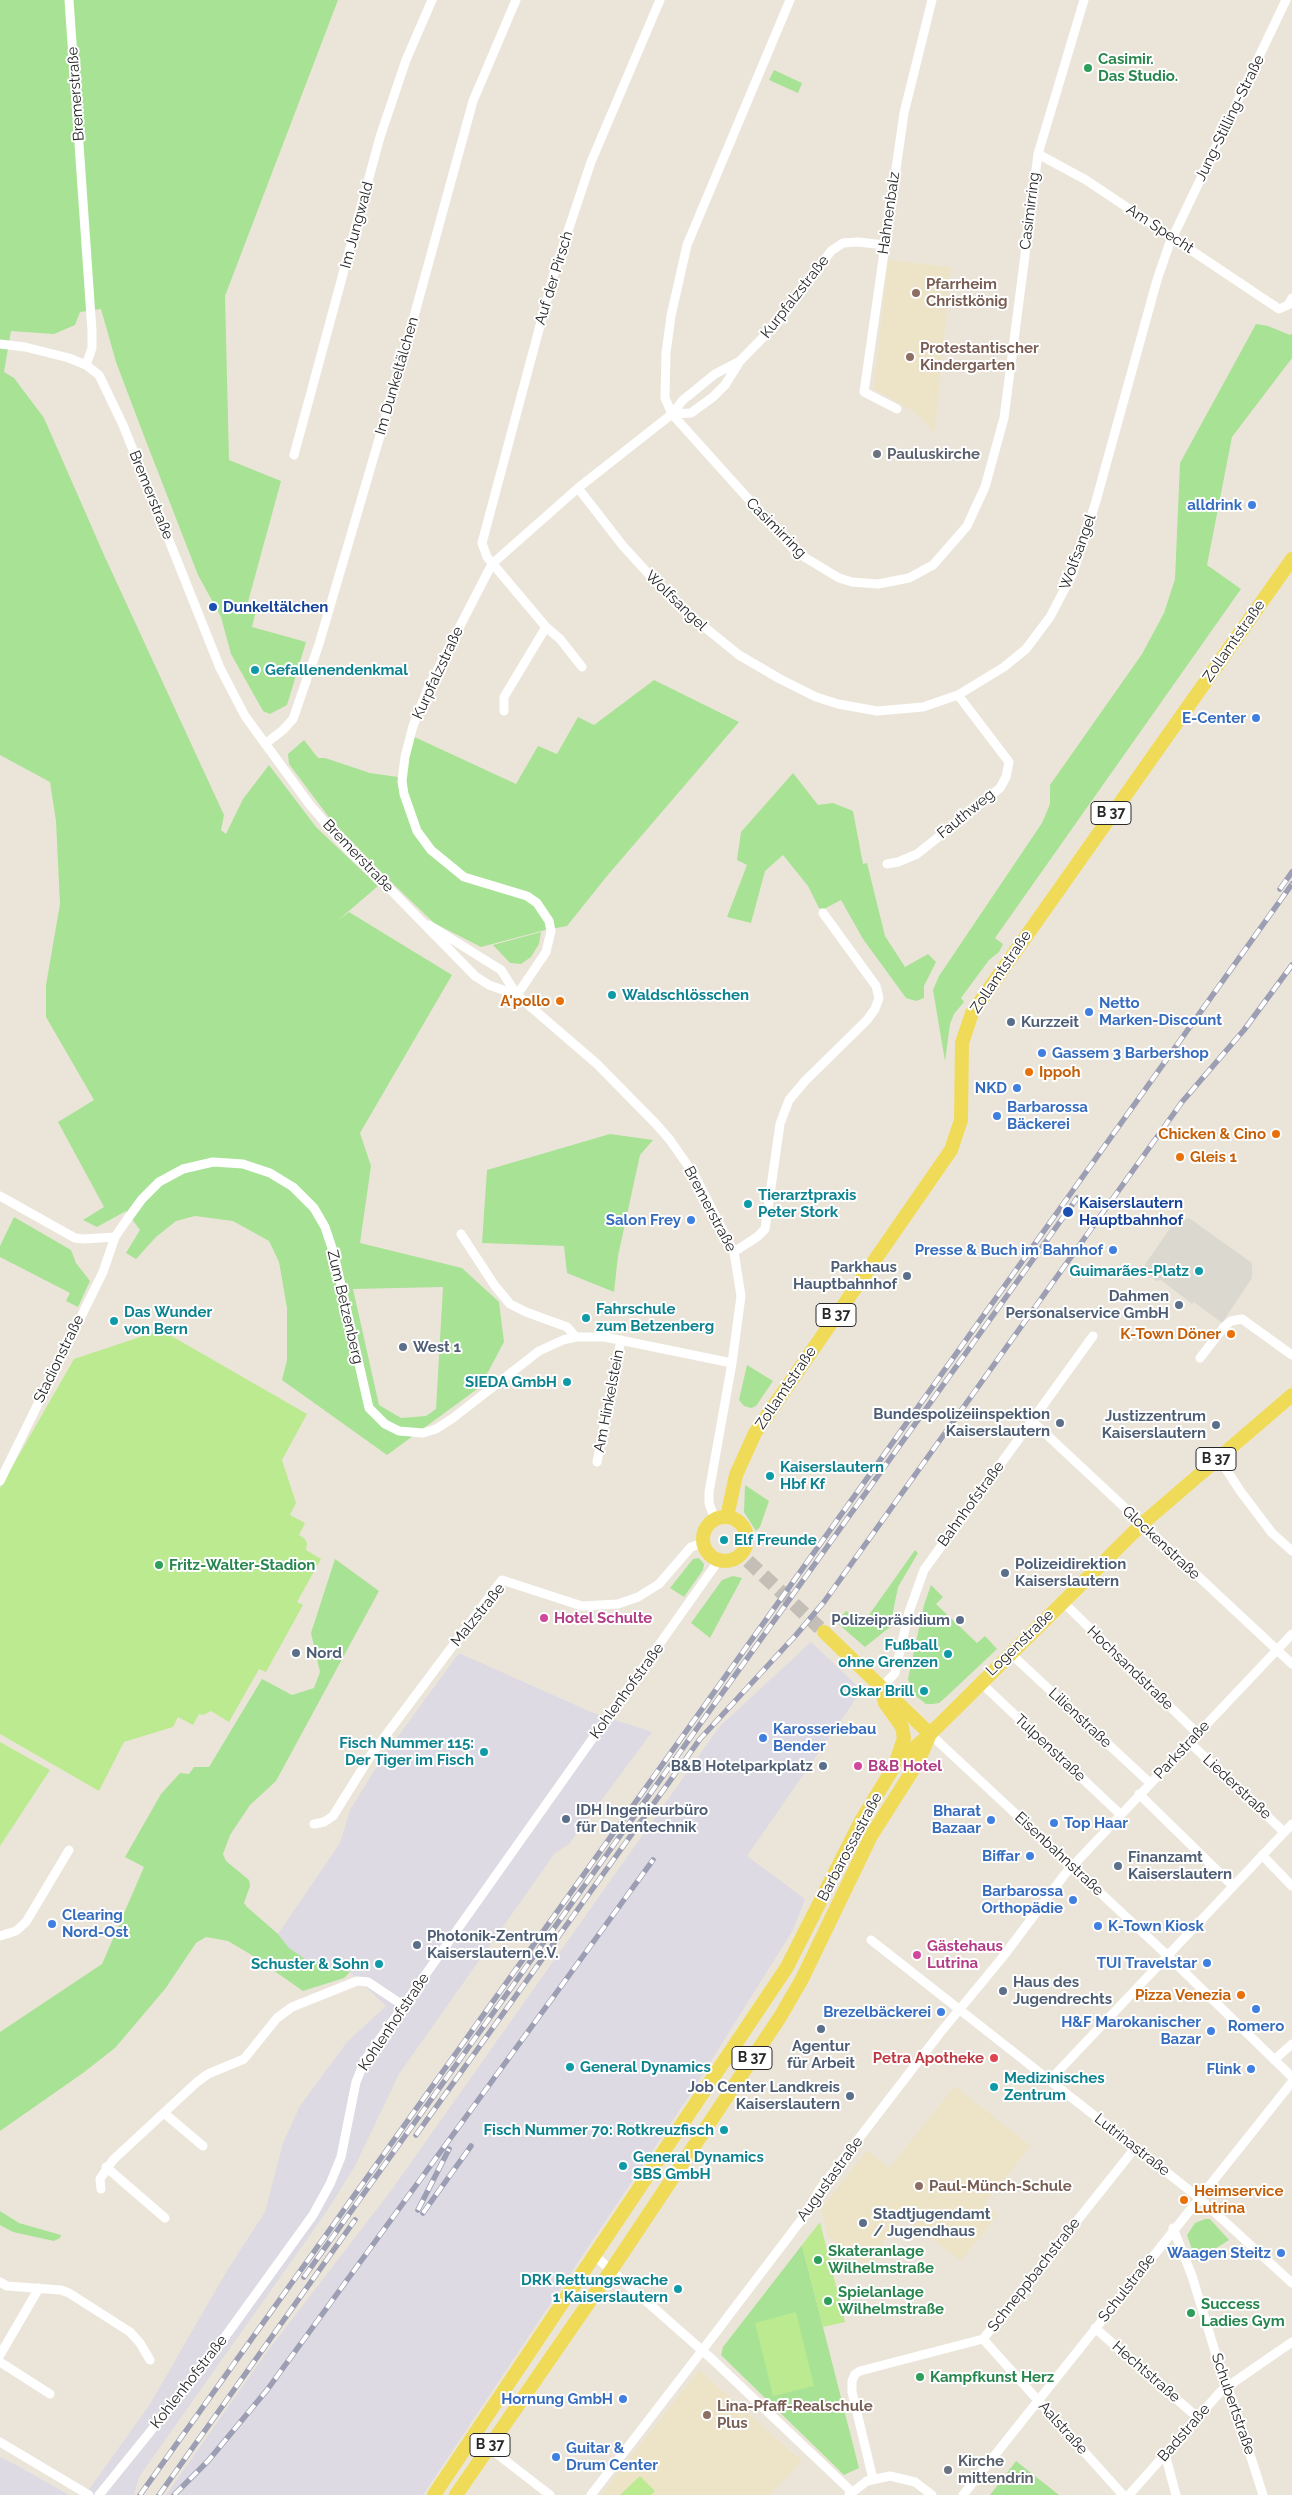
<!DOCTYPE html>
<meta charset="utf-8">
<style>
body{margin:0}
canvas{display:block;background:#ebe5d9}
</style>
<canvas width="1292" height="2495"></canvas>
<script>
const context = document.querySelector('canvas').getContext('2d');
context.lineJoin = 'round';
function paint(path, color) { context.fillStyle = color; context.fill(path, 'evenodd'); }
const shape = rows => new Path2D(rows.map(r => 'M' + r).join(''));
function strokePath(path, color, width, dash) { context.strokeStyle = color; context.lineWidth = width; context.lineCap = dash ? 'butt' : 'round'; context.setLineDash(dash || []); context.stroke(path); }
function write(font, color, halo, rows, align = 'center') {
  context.font = font + ' Raleway,sans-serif'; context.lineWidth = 4; context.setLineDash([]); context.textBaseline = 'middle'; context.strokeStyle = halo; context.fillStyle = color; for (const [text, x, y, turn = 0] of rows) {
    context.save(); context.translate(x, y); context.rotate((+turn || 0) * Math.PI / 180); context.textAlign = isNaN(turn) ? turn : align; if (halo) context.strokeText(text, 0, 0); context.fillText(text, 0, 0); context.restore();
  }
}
const industrial = shape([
 [811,1642,862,1690,747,1856,805,1899,793,1930,691,2093,423,2495,166,2495,266,2353,390,2192,719,1727],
 [459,1653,591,1712,652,1732,569,1844,555,1853,399,2074,355,2166,327,2211,139,2477,134,2495,85,2495,150,2404,228,2269,265,2212,283,2143,300,2106,347,2042,386,2006,350,1972,308,1961,289,1948,278,1934,340,1843,350,1810,382,1758],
 [0,2457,16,2465,69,2495,0,2495]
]);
const education = shape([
 [888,260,951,267,935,432,913,411,874,389],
 [955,2086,1031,2146,985,2203,998,2214,961,2261,903,2217,882,2244,887,2248,871,2269,828,2237,821,2209,867,2150,889,2168],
 [699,2370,802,2461,770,2495,601,2495]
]);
const green = shape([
 [0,0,338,0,225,296,229,460,281,481,248,602,257,607,252,627,306,642,287,705,270,714,263,711,231,654,221,617,198,575,144,436,116,362,101,309,80,312,75,325,54,334,11,331,4,372,14,378,44,418,104,555,224,815,221,830,226,834,243,799,269,765,316,827,378,886,336,922,349,912,452,975,360,1133,371,1166,360,1243,462,1268,499,1302,504,1342,480,1387,387,1455,282,1380,287,1360,287,1308,279,1262,269,1241,233,1221,195,1216,176,1221,156,1237,136,1259,126,1253,140,1230,126,1211,97,1227,83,1220,104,1207,58,1122,94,1100,46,1017,46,985,60,904,56,821,50,782,0,755],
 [443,1287,436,1409,426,1416,401,1418,379,1405,353,1289],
 [774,70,802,83,798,93,769,80],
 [1256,324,1268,326,1290,335,1292,333,1292,358,1232,437,1207,565,1241,589,995,938,1003,944,999,952,989,960,961,998,964,1002,954,1014,950,1024,945,1061,933,990,939,976,1042,823,1050,804,1050,785,1142,654,1164,613,1175,579,1180,463],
 [654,680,739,722,607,876,567,926,545,930,481,947,434,923,386,877,331,820,289,764,288,754,304,740,318,758,325,758,370,773,398,777,408,734,516,784,538,746,557,754,578,717,594,725],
 [793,773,818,805,833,803,853,811,863,864,867,863,885,936,905,967,928,954,936,962,924,986,924,998,916,1001,906,998,863,939,841,900,824,909,819,908,808,886,783,855,765,871,751,923,727,917,747,865,737,860,741,832],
 [541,932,539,944,531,957,521,964,510,963,493,945],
 [610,1134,653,1140,640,1155,618,1256,614,1292,567,1273,564,1246,482,1243,487,1170],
 [14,1217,71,1250,76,1263,90,1281,78,1307,66,1301,70,1293,0,1257,0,1246],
 [747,1365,773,1381,756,1406,751,1408,744,1406,739,1400],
 [745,1485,769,1501,760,1527,756,1531,744,1512],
 [915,1550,918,1553,898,1587,890,1627,865,1647,836,1622,846,1611,864,1622],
 [699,1558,704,1564,703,1570,684,1597,670,1588,693,1559],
 [335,1559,379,1591,276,1781,250,1805,230,1835,223,1854,226,1861,249,1880,250,1886,244,1903,247,1907,278,1934,289,1948,308,1961,350,1972,344,1978,303,1991,250,1954,228,1941,206,1937,196,1943,165,1989,115,2048,83,2073,0,2131,0,2032,102,1964,144,1867,125,1857,161,1794,180,1773,189,1774,194,1767,209,1767,262,1679,292,1695,314,1688,320,1672,311,1633],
 [733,1576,742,1578,710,1638,691,1623,722,1580],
 [931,1585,943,1597,936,1604,977,1643,985,1636,997,1649,946,1697,939,1703,933,1704,926,1704,916,1696,908,1679,924,1605],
 [0,2211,19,2223,61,2235,60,2238,54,2241,13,2232,0,2225],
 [1205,2219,1210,2219,1229,2240,1196,2261,1187,2235,1195,2223],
 [802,2245,859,2468,844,2475,721,2355,723,2347],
 [1016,2461,1059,2495,990,2495]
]);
const pitch = shape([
 [161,1330,307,1414,282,1460,296,1503,290,1515,305,1523,299,1535,304,1538,307,1543,306,1550,321,1559,297,1602,303,1605,266,1672,259,1669,229,1722,211,1711,203,1715,199,1714,193,1725,178,1717,173,1727,124,1742,99,1791,0,1734,0,1488,74,1359],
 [0,1742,50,1770,0,1846],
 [820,2222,845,2322,823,2327,802,2245],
 [796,2312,814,2386,773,2396,755,2323],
 [640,2476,655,2491,651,2495,620,2495]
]);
const plaza = shape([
 [1189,1218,1252,1263,1252,1278,1222,1323,1194,1302,1192,1304,1161,1280,1156,1281,1142,1269,1175,1221]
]);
const primaryTunnel = shape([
 [748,1561,824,1632]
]);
const minor = shape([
 [69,0,92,331,92,348,86,365],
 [790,0,687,245,671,316,666,353,665,398,672,414,796,552,839,578,852,582,878,584,909,578,933,565,967,526,985,487,1004,418,1038,154,1084,0],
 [1038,154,1086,180,1279,309,1288,305,1292,298],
 [0,344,25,347,69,358,86,365,99,375,123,425,220,668,245,716,310,805,351,853,386,885,475,976,489,985,517,995],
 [897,409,864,392,904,113,932,0],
 [672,414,691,413,713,397,725,385,740,361,780,320,831,251,843,243,858,242,885,245],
 [294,455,380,137,406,60,432,0],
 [578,488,623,546,676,604,739,655,780,679,816,697,838,704,877,711,923,707,958,695,1004,667,1026,649,1050,617,1073,573,1096,501,1157,280,1169,245,1286,0],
 [546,627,560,639,582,667],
 [504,711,504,697,546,627,487,557,482,543,554,273,591,162,660,0],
 [265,744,283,730,293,719,319,644,401,364,473,101,516,0],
 [887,864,898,862,917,854,1000,788,1006,777,1009,762,958,695],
 [429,925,501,970,517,995,597,1064,657,1125,670,1140,695,1176,734,1252,741,1296,732,1363,709,1492,709,1503,715,1520],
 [517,995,546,952,551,931,549,921,537,903,527,896,464,877,431,850,417,831,404,794,402,781,405,757,413,726,428,688,492,564,578,488,672,414,683,400,715,374,740,361],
 [0,1196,75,1238,84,1239,115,1237],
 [461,1234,495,1286,510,1304,526,1312,567,1327,576,1337],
 [734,1252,757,1237,765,1229,780,1124,789,1100,805,1081,867,1020,875,1009,879,998,876,986,823,913],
 [1200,1358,1224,1327,1231,1321,1242,1319,1292,1355],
 [1031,1420,1292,1664],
 [1218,1457,1241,1492,1272,1533,1292,1551],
 [597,1462,621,1340],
 [0,1481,103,1272,115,1237,126,1221,142,1199,159,1182,183,1169,213,1162,243,1164,270,1173,293,1187,314,1208,325,1227,334,1254,369,1408,385,1424,399,1431,423,1433,436,1429,453,1418,539,1351,563,1340,576,1337,605,1337,732,1363],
 [1063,1602,1197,1733],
 [1010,1653,1150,1783],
 [980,1682,1120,1814],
 [882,1687,895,1673,909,1612,924,1570,1093,1336],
 [930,1734,1167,1955,1292,2077],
 [1189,1742,1284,1832],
 [1139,1794,1233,1886],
 [314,1824,324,1822,333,1816,371,1755,502,1580,582,1606,618,1604,638,1597,659,1584,691,1547,703,1543],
 [1262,1855,1292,1886],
 [0,1936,16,1931,26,1922,69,1850],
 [871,1940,1198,2197,1292,2283],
 [1274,2060,1292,2044],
 [1050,2080,1292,1824],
 [164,2113,203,2146],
 [106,2167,165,2218],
 [101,2189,100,2179,113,2160,197,2082,208,2074,244,2059,277,2018,292,2007,357,1981,368,1982,404,2006],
 [1173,2228,1192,2276,1223,2378,1233,2401,1263,2495],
 [595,2256,713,2360,852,2492],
 [0,2282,7,2286,61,2290,69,2293,130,2332,140,2343,150,2360],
 [1095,2328,1197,2417],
 [983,2339,1123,2495],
 [0,2355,39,2288],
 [0,2362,50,2394],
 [0,2442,89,2495],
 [488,2447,550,2495],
 [1165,2454,1176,2495],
 [873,2479,852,2392,852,2381,855,2374,860,2371,983,2339,1135,2148],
 [99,2495,209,2359,313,2215,330,2184,341,2157,356,2082,365,2060,719,1560],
 [591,2495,701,2352,805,2215,820,2189,940,2033,1002,1958,1065,1874,1292,1634],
 [849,2495,867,2481,890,2476,915,2482,932,2495],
 [963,2495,1292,2082],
 [1129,2495,1221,2391,1292,2342]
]);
const primary = shape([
 '703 1539a22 22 0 1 1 44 0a22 22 0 1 1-44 0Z',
 [727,1517,736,1475,755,1433,951,1150,961,1120,962,1043,972,1013,1292,559],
 [824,1632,930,1734],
 [882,1691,885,1703,902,1727,904,1738,896,1762],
 [434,2495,787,1967,861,1821,895,1765,930,1734,1142,1524,1292,1395],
 [456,2495,612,2269,780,2017,802,1979,871,1836,918,1762,930,1734]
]);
const rail = shape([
 [1280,889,1292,872],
 [416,2135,700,1739,796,1635,824,1602,1182,1102,1244,1030,1292,965],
 [418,2210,449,2149],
 [423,2213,471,2146],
 [304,2277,1077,1198],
 [140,2495,1292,884],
 [159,2495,355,2220],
 [174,2495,208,2461,267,2390,653,1860]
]);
const markers = [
 [1088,68,5,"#2e9e5b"],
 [916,293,5,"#8d6e63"],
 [910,357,5,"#8d6e63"],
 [877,454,5,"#6b7280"],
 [1252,505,5,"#3f7fe0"],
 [213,607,5,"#1a4fb4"],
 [255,670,5,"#0f9aa8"],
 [1256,718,5,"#3f7fe0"],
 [612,995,5,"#0f9aa8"],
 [560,1001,5,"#e8710a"],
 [1089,1012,5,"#3f7fe0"],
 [1011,1022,5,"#5c6f8a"],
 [1042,1053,5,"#3f7fe0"],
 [1029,1072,5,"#e8710a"],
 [1017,1088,5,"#3f7fe0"],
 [997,1116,5,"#3f7fe0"],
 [1276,1134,5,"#e8710a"],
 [1180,1157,5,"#e8710a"],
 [748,1204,5,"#0f9aa8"],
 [1068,1212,6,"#1a4fb4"],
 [691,1220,5,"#3f7fe0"],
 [1113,1250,5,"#3f7fe0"],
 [1199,1271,5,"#0f9aa8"],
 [907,1276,5,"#5c6f8a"],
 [1179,1305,5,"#5c6f8a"],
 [586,1318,5,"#0f9aa8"],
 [114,1321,5,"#0f9aa8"],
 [1231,1334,5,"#e8710a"],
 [403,1347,5,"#5c6f8a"],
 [567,1382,5,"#0f9aa8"],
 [1060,1423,5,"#5c6f8a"],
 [1216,1425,5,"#5c6f8a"],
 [770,1476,5,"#0f9aa8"],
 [724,1540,5,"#0f9aa8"],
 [159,1565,5,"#2e9e5b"],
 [1005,1573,5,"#5c6f8a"],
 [544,1618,5,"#d1479c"],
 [960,1620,5,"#5c6f8a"],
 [296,1653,5,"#5c6f8a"],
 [948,1654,5,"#0f9aa8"],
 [924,1691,5,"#0f9aa8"],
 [763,1738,5,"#3f7fe0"],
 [484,1752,5,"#0f9aa8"],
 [823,1766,5,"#5c6f8a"],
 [858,1766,5,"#d1479c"],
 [566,1819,5,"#5c6f8a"],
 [991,1820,5,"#3f7fe0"],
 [1054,1823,5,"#3f7fe0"],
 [1030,1856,5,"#3f7fe0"],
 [1118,1866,5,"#5c6f8a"],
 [1073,1900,5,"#3f7fe0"],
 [52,1924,5,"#3f7fe0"],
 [1098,1926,5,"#3f7fe0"],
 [417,1945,5,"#5c6f8a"],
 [917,1955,5,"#d1479c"],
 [1207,1963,5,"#3f7fe0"],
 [379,1964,5,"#0f9aa8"],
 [1003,1991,5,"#5c6f8a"],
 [1241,1995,5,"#e8710a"],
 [1256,2009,5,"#3f7fe0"],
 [941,2012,5,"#3f7fe0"],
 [821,2029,5,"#5c6f8a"],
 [1211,2031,5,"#3f7fe0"],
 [994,2058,5,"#e0444e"],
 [570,2067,5,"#0f9aa8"],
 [1251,2069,5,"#3f7fe0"],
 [994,2087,5,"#0f9aa8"],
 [850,2096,5,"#5c6f8a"],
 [724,2130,5,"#0f9aa8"],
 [623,2166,5,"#0f9aa8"],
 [919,2186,5,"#8d6e63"],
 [1184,2200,5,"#e8710a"],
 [863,2223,5,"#5c6f8a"],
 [1281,2253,5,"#3f7fe0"],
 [818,2260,5,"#2e9e5b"],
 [678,2289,5,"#0f9aa8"],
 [828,2301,5,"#2e9e5b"],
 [1191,2313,5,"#2e9e5b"],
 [920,2377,5,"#2e9e5b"],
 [623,2399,5,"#3f7fe0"],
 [707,2415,5,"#8d6e63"],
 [556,2457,5,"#3f7fe0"],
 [948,2470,5,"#6b7280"]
];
const shields = [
 [1111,813,40],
 [836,1315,40],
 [1216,1459,40],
 [752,2058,40],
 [490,2445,40]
];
const shieldNames = [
 ["B 37",1111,813],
 ["B 37",836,1315],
 ["B 37",1216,1459],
 ["B 37",752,2058],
 ["B 37",490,2445]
];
const leisureNames = [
 ["Casimir.",1098,59],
 ["Das Studio.",1098,76],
 ["Fritz-Walter-Stadion",169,1565],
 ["Skateranlage",828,2251],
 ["Wilhelmstraße",828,2268],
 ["Spielanlage",838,2292],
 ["Wilhelmstraße",838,2309],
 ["Success",1201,2304],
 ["Ladies Gym",1201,2321],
 ["Kampfkunst Herz",930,2377]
];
const streetNames = [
 ["Bremerstraße",76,94,-94],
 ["Jung-Stilling-Straße",1230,118,-64],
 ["Casimirring",1030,211,-83],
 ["Hahnenbalz",889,213,-82],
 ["Im Jungwald",357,225,-75],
 ["Am Specht",1160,229,33],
 ["Auf der Pirsch",554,278,-73],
 ["Kurpfalzstraße",795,297,-52],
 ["Im Dunkeltälchen",397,376,-74],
 ["Bremerstraße",151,495,68],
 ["Casimirring",776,528,45],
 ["Wolfsangel",1078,552,-70],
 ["Wolfsangel",676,601,44],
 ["Zollamtstraße",1234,641,-55],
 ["Kurpfalzstraße",438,673,-65],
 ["Fauthweg",966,814,-39],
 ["Bremerstraße",358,856,46],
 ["Zollamtstraße",1001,972,-56],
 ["Bremerstraße",710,1209,62],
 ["Zum Betzenberg",345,1307,77],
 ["Stadionstraße",59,1359,-64],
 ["Zollamtstraße",786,1388,-56],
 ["Am Hinkelstein",609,1401,-79],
 ["Bahnhofstraße",971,1504,-54],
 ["Glockenstraße",1161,1543,43],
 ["Malzstraße",478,1615,-51],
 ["Logenstraße",1020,1643,-44],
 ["Hochsandstraße",1130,1668,44],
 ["Kohlenhofstraße",627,1691,-54],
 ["Lilienstraße",1080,1718,43],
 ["Tulpenstraße",1050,1748,43],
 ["Parkstraße",1182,1750,-47],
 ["Liederstraße",1237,1787,43],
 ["Barbarossastraße",850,1847,-62],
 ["Eisenbahnstraße",1059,1854,43],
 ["Kohlenhofstraße",394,2022,-56],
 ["Lutrinastraße",1132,2145,38],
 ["Augustastraße",830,2179,-54],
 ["Schneppbachstraße",1034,2275,-52],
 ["Schulstraße",1127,2288,-52],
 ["Hechtstraße",1146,2372,41],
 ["Kohlenhofstraße",189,2382,-52],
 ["Schubertstraße",1233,2404,71],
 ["Aalstraße",1063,2428,48],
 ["Badstraße",1184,2433,-49]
];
const educationNames = [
 ["Pfarrheim",926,284],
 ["Christkönig",926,301],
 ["Protestantischer",920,348],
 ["Kindergarten",920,365],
 ["Paul-Münch-Schule",929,2186],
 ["Lina-Pfaff-Realschule",717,2406],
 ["Plus",717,2423]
];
const worshipNames = [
 ["Pauluskirche",887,454],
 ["Kirche",958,2461],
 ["mittendrin",958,2478]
];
const shopNames = [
 ["alldrink",1242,505],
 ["E-Center",1246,718],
 ["Netto",1099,1003,"left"],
 ["Marken-Discount",1099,1020,"left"],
 ["Gassem 3 Barbershop",1052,1053,"left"],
 ["NKD",1007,1088],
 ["Barbarossa",1007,1107,"left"],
 ["Bäckerei",1007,1124,"left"],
 ["Salon Frey",681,1220],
 ["Presse & Buch im Bahnhof",1103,1250],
 ["Karosseriebau",773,1729,"left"],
 ["Bender",773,1746,"left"],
 ["Bharat",981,1811],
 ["Bazaar",981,1828],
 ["Top Haar",1064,1823,"left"],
 ["Biffar",1020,1856],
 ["Barbarossa",1063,1891],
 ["Orthopädie",1063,1908],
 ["Clearing",62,1915,"left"],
 ["Nord-Ost",62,1932,"left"],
 ["K-Town Kiosk",1108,1926,"left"],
 ["TUI Travelstar",1197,1963],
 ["Brezelbäckerei",931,2012],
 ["H&F Marokanischer",1201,2022],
 ["Bazar",1201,2039],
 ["Romero",1256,2026,"center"],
 ["Flink",1241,2069],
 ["Waagen Steitz",1271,2253],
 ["Hornung GmbH",613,2399],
 ["Guitar &",566,2448,"left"],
 ["Drum Center",566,2465,"left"]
];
const transitNames = [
 ["Dunkeltälchen",223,607],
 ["Kaiserslautern",1079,1203],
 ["Hauptbahnhof",1079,1220]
];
const cultureNames = [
 ["Gefallenendenkmal",265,670],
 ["Waldschlösschen",622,995],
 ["Tierarztpraxis",758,1195],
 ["Peter Stork",758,1212],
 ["Guimarães-Platz",1189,1271,"right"],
 ["Fahrschule",596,1309],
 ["zum Betzenberg",596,1326],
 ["Das Wunder",124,1312],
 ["von Bern",124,1329],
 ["SIEDA GmbH",557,1382,"right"],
 ["Kaiserslautern",780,1467],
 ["Hbf Kf",780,1484],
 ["Elf Freunde",734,1540],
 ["Fußball",938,1645,"right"],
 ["ohne Grenzen",938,1662,"right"],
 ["Oskar Brill",914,1691,"right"],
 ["Fisch Nummer 115:",474,1743,"right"],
 ["Der Tiger im Fisch",474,1760,"right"],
 ["Schuster & Sohn",369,1964,"right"],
 ["General Dynamics",580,2067],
 ["Medizinisches",1004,2078],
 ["Zentrum",1004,2095],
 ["Fisch Nummer 70: Rotkreuzfisch",714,2130,"right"],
 ["General Dynamics",633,2157],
 ["SBS GmbH",633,2174],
 ["DRK Rettungswache",668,2280,"right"],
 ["1 Kaiserslautern",668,2297,"right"]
];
const foodNames = [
 ["A'pollo",550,1001],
 ["Ippoh",1039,1072,"left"],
 ["Chicken & Cino",1266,1134],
 ["Gleis 1",1190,1157,"left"],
 ["K-Town Döner",1221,1334],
 ["Pizza Venezia",1231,1995],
 ["Heimservice",1194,2191,"left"],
 ["Lutrina",1194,2208,"left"]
];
const serviceNames = [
 ["Kurzzeit",1021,1022],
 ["Parkhaus",897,1267,"right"],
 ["Hauptbahnhof",897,1284,"right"],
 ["Dahmen",1169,1296,"right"],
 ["Personalservice GmbH",1169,1313,"right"],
 ["West 1",413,1347],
 ["Bundespolizeiinspektion",1050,1414,"right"],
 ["Kaiserslautern",1050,1431,"right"],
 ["Justizzentrum",1206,1416,"right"],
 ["Kaiserslautern",1206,1433,"right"],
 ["Polizeidirektion",1015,1564],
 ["Kaiserslautern",1015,1581],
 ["Polizeipräsidium",950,1620,"right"],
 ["Nord",306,1653],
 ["B&B Hotelparkplatz",813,1766,"right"],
 ["IDH Ingenieurbüro",576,1810],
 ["für Datentechnik",576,1827],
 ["Finanzamt",1128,1857],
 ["Kaiserslautern",1128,1874],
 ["Photonik-Zentrum",427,1936],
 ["Kaiserslautern e.V.",427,1953],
 ["Haus des",1013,1982],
 ["Jugendrechts",1013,1999],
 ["Agentur",821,2046,"center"],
 ["für Arbeit",821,2063,"center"],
 ["Job Center Landkreis",840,2087,"right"],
 ["Kaiserslautern",840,2104,"right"],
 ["Stadtjugendamt",873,2214],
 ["/ Jugendhaus",873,2231]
];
const hotelNames = [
 ["Hotel Schulte",554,1618],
 ["B&B Hotel",868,1766],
 ["Gästehaus",927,1946],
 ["Lutrina",927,1963]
];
const healthNames = [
 ["Petra Apotheke",984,2058]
];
paint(industrial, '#dddae3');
paint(education, '#ede4c8');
paint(green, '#a8e295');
paint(pitch, '#bcea90');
paint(plaza, '#dbd8d0');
strokePath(primaryTunnel, '#c4bfb6', 14, [14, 7]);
strokePath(minor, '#fff', 9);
strokePath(primary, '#f0db59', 14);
strokePath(rail, '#9c9eb3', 5.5);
strokePath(rail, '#fff', 4, [11]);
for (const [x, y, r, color] of markers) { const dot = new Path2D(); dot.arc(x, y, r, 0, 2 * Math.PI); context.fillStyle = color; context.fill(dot); strokePath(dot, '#fff', 2); }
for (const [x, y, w] of shields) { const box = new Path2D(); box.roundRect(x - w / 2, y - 11.5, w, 23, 4); context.fillStyle = '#fff'; context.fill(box); strokePath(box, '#282828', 1); }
write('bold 14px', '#282828', null, shieldNames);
write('bold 15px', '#27864d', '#fff', leisureNames, 'left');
write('15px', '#282828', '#fff', streetNames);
write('bold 15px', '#785e54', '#fff', educationNames, 'left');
write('bold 15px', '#5b616d', '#fff', worshipNames, 'left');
write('bold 15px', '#366cbe', '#fff', shopNames, 'right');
write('bold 15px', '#164399', '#fff', transitNames, 'left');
write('bold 15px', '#0d838f', '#fff', cultureNames, 'left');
write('bold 15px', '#c56008', '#fff', foodNames, 'right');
write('bold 15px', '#4e5e75', '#fff', serviceNames, 'left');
write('bold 15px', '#b23c85', '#fff', hotelNames, 'left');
write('bold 15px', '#be3a42', '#fff', healthNames, 'right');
</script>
